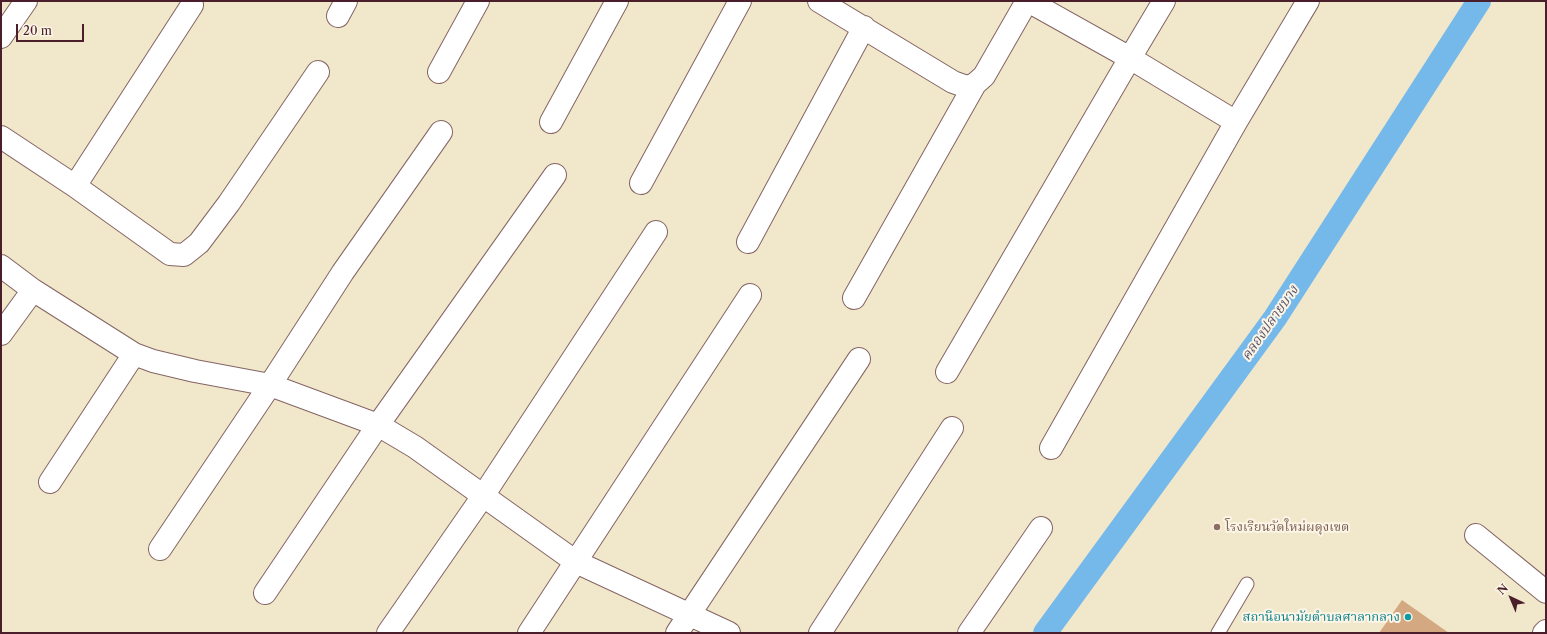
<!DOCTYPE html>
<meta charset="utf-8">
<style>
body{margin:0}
#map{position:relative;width:1547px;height:634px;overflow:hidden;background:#f1e7cb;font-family:"Libre Caslon Text",serif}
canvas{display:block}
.frame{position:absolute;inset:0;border:2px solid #4a1f2b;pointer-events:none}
.north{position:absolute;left:1491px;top:578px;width:40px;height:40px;-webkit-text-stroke:3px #fcf5e5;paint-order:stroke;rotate:316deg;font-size:11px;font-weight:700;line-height:16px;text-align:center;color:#4a1f2b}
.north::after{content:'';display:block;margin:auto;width:14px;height:18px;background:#4a1f2b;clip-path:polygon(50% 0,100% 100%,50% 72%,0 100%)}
.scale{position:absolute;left:16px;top:24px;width:68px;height:18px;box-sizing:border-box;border:2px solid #4a1f2b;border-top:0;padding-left:5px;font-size:12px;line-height:14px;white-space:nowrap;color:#4a1f2b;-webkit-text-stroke:3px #fcf5e5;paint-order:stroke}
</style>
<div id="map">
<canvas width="1547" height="634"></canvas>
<div class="frame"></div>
<div class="north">N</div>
<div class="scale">20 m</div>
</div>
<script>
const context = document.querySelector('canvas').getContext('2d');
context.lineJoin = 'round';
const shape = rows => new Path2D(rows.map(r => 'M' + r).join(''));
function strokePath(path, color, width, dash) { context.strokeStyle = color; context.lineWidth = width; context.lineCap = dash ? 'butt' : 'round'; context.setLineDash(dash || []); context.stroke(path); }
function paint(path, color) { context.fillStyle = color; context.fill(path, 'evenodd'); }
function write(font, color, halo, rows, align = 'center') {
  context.font = font + ' "Libre Caslon Text","Noto Serif Thai",serif'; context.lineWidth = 4; context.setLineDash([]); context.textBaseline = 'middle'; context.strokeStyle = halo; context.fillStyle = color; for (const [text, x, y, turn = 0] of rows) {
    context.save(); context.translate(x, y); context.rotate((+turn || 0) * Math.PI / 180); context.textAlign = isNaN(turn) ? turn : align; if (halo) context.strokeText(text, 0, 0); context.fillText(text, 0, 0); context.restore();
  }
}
const canal = shape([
 [1045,633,1275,318,1479,1]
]);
const building = shape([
 [1402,600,1449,633,1379,633]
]);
const lane = shape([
 [1218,633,1247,584]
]);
const street = shape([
 [819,1,953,82,967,87,975,84,984,76,1027,1],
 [1028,1,1130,58,1236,122],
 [338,16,346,1],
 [1,37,26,1],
 [439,72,478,1],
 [551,122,617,1],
 [1,137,75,186,170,254,184,255,199,243,229,203,318,72],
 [641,183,740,1],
 [75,186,192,5],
 [748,242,864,27],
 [1,266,33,290,134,354,153,361,195,371,270,385,378,425,415,447,576,562,729,633],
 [854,298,975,84],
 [1,334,33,290],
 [947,372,1130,58,1164,1],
 [1051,448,1236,122,1308,1],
 [50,482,134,354],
 [1476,535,1546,592],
 [160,549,270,385,343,272,441,132],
 [265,593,378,425,555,175],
 [388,633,483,496,656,232],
 [529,633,750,295],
 [677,633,859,359],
 [820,633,952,428],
 [969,633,1041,528]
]);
const secondary = shape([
 [1544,633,1546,631]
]);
const markers = [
 [1217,527,4,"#8d6e63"],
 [1408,617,4,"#0f9aa8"]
];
const educationNames = [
 ["โรงเรียนวัดใหม่ผดุงเขต",1225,527]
];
const cultureNames = [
 ["สถานีอนามัยตำบลศาลากลาง",1400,617]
];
const waterNames = [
 ["คลองปลายบาง",1270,323,-55]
];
strokePath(canal, '#75b9eb', 24);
paint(building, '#d4a982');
strokePath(lane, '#846563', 15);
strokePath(street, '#846563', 24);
strokePath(secondary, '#846563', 24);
strokePath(lane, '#fff', 13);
strokePath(street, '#fff', 22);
strokePath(secondary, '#fff', 22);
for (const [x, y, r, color] of markers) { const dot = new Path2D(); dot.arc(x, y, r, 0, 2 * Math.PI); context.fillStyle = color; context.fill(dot); strokePath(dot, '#fcf5e5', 1.5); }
write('13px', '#785e54', '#fcf5e5', educationNames, 'left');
write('13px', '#0d838f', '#fcf5e5', cultureNames, 'right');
write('italic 14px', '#59556e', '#fcf5e5', waterNames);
</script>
